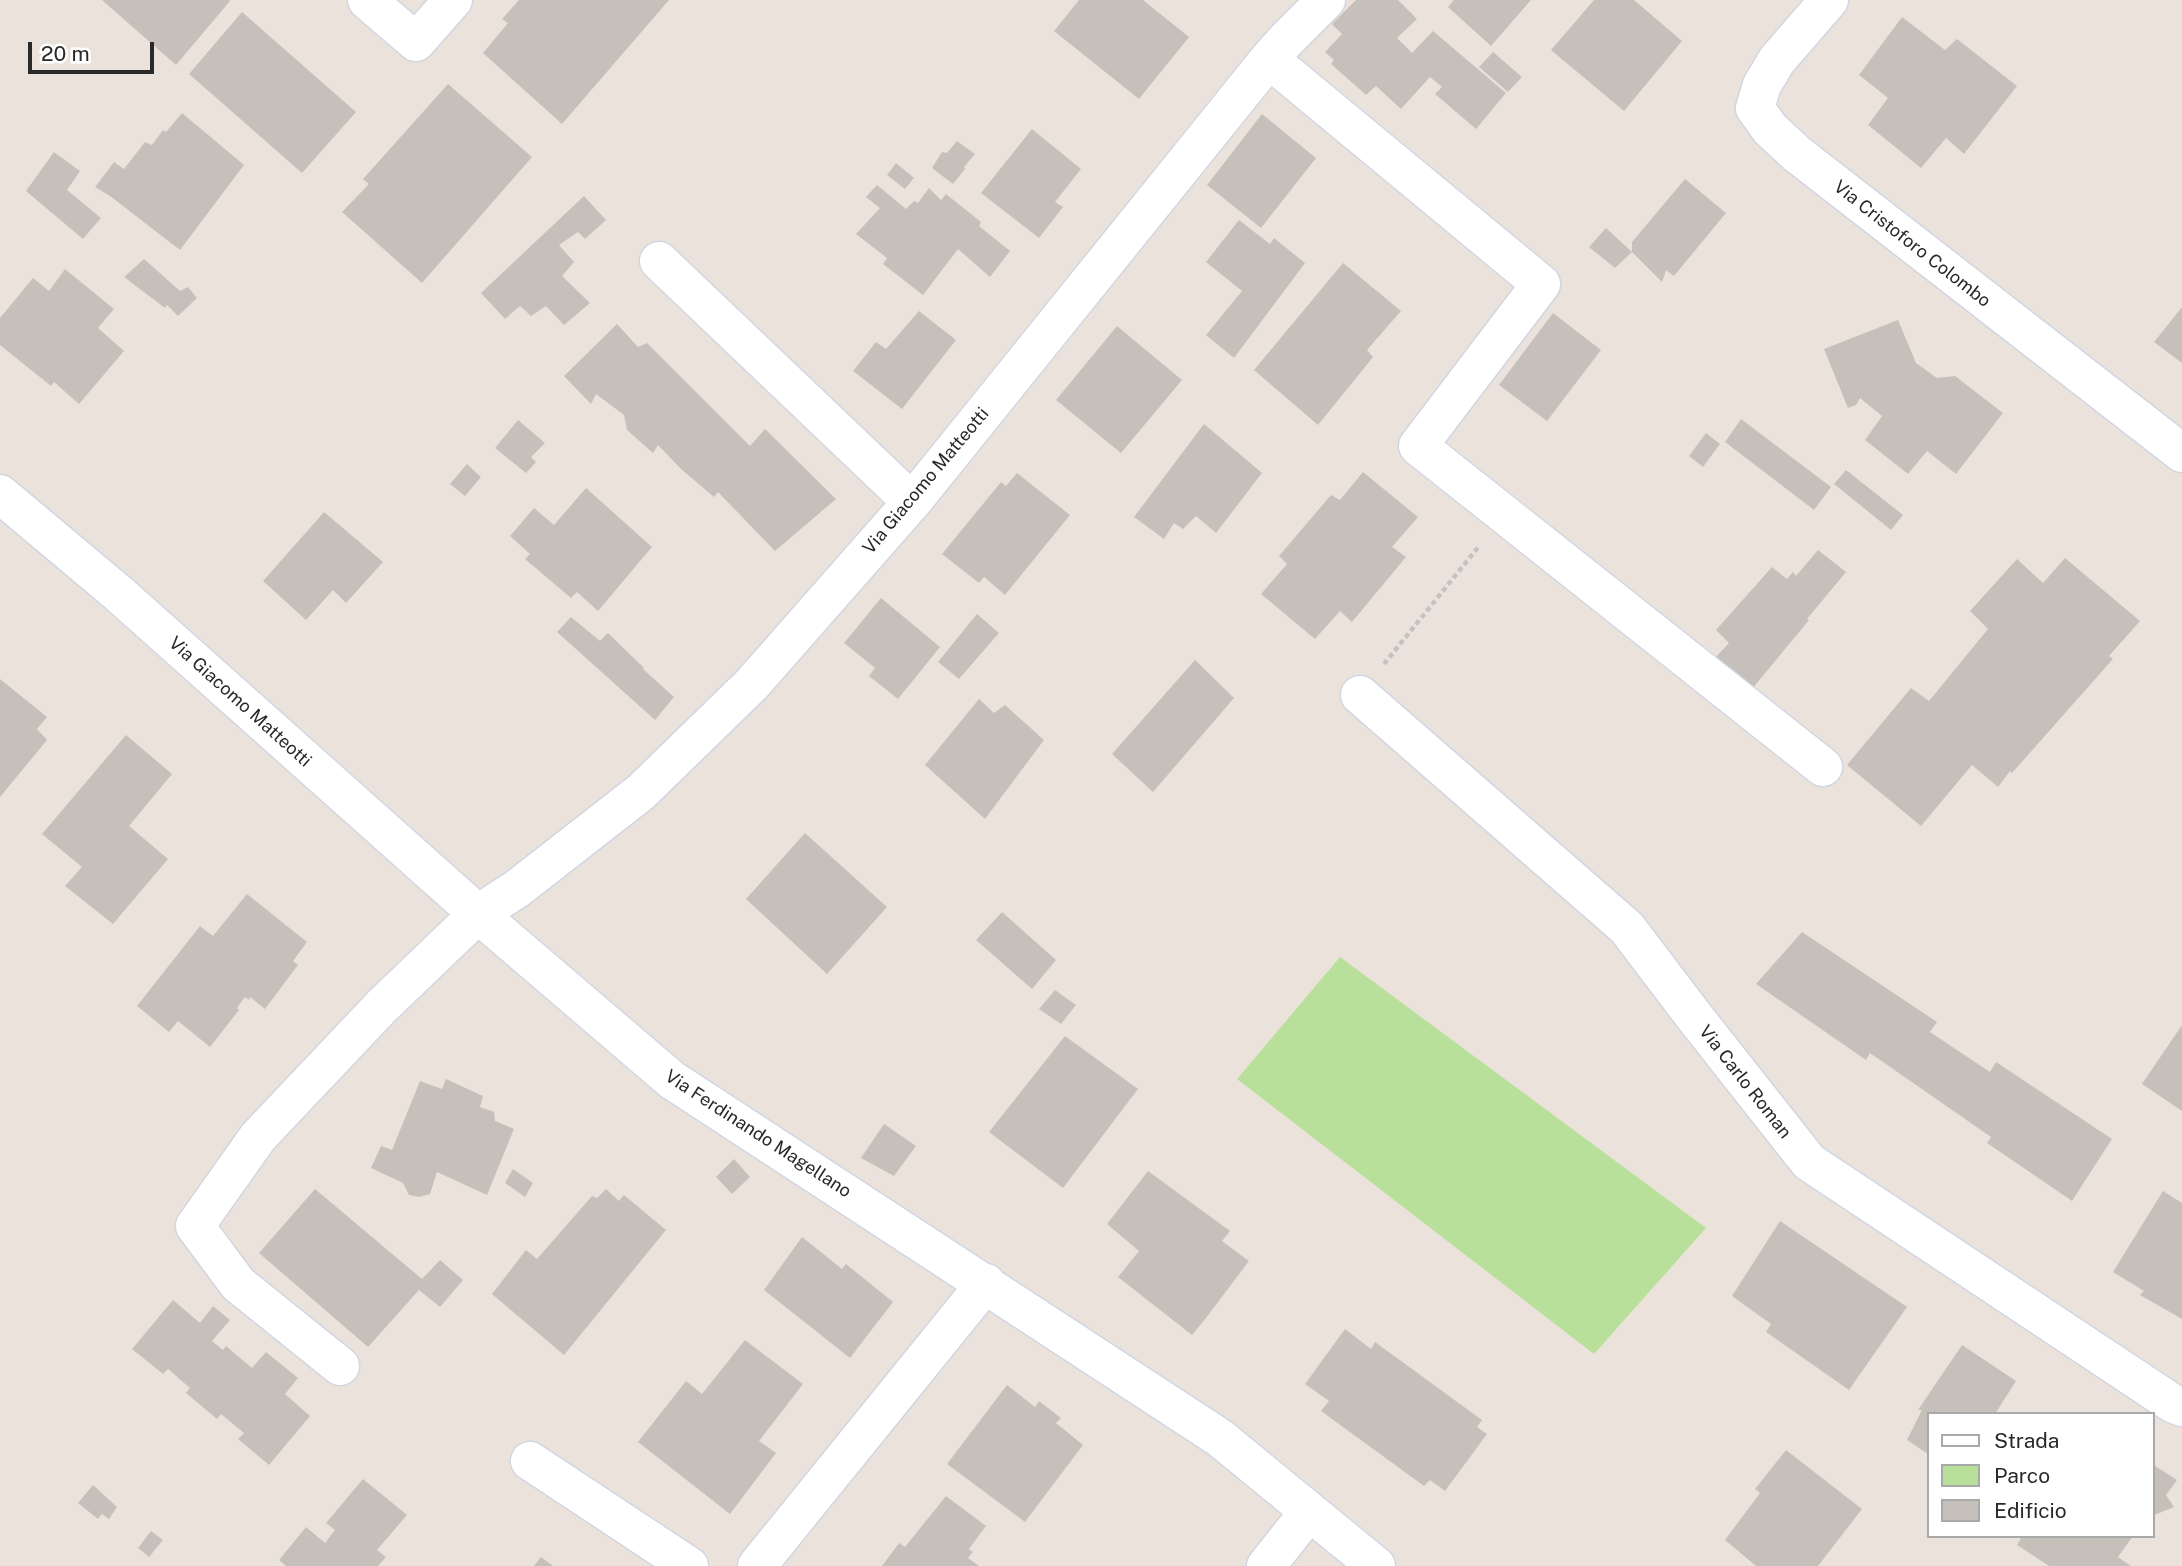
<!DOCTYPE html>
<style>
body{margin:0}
#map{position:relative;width:2182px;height:1566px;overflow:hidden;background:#ebe3db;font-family:"Public Sans",sans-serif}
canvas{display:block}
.legend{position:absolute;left:1927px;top:1412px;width:228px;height:126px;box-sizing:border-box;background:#fff;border:2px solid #a9a9a9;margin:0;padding:9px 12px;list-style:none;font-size:21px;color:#292929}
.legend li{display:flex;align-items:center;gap:14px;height:35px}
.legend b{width:35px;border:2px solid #a9a9a9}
.scale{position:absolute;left:28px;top:42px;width:126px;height:32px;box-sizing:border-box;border:4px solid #292929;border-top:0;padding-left:9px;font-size:21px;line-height:24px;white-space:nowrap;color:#292929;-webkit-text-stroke:5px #fff;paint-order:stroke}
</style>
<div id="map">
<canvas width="2182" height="1566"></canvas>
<ul class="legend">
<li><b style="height:9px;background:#fff"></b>Strada</li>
<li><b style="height:19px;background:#b9e09a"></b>Parco</li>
<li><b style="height:19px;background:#c6c0bb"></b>Edificio</li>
</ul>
<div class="scale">20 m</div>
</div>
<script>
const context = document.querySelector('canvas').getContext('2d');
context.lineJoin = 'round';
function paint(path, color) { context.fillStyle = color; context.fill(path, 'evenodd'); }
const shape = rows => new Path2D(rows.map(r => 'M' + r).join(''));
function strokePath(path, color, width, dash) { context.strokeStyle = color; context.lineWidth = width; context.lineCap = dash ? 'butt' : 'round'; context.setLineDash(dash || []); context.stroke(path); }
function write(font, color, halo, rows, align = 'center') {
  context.font = font + ' "Public Sans",sans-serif'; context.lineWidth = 5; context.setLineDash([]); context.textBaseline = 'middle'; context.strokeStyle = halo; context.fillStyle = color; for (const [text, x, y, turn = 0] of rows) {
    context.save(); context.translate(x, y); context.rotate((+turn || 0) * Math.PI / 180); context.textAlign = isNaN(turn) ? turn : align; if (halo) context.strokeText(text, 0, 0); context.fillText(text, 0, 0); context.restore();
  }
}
const green = shape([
 [1340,957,1706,1228,1594,1354,1237,1079]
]);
const building = shape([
 [102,0,229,0,230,1,176,65],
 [519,0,669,0,562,124,483,53,508,23,502,19],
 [1079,0,1143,0,1189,37,1139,99,1054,31],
 [1356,0,1398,0,1417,19,1397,38,1412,53,1433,31,1506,93,1476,129,1435,94,1442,87,1430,77,1401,109,1376,86,1366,95,1331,64,1334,60,1325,52,1342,34,1332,24],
 [1454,0,1531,0,1491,46,1448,7],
 [1594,0,1634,0,1682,41,1624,111,1551,50],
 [242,12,356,112,302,173,189,74],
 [1902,17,1945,50,1957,39,2017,86,1964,154,1946,138,1921,168,1868,125,1888,98,1859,75],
 [1493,52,1522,77,1508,92,1479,67],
 [448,84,532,157,422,283,342,212,369,184,363,179],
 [182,113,244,165,180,250,110,196,95,187,114,162,124,169,145,142,152,145,163,130,166,132],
 [1262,114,1316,158,1261,228,1207,185],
 [1032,129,1081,169,1055,202,1063,207,1039,238,981,193],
 [957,141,975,154,964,167,965,169,953,184,932,168,942,152,947,153],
 [54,152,80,171,67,190,101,218,83,239,26,191],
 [896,163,914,178,905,189,887,175],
 [1685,179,1726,213,1674,276,1666,270,1662,282,1632,252,1632,242],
 [877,185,906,209,914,201,918,203,929,188,941,200,946,194,981,222,979,226,1010,251,990,277,958,249,923,295,883,264,887,258,856,234,880,208,866,197],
 [584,196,606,220,585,239,578,232,559,245,574,262,562,276,590,303,564,325,546,306,531,316,520,306,505,319,481,293],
 [1239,220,1270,244,1274,238,1305,263,1234,358,1206,335,1242,291,1206,262],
 [1606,228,1632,252,1615,268,1589,247],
 [144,259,180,291,188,287,197,298,178,316,167,305,165,308,124,277],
 [1343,263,1401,311,1367,350,1373,357,1318,425,1254,370],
 [65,269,114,309,98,328,124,351,79,404,54,382,51,386,0,345,0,318,33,278,49,291],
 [2182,307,2182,363,2154,342],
 [919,311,956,340,902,409,853,371,876,342,886,349],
 [1553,313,1601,350,1547,421,1499,385],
 [1898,320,1916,363,1937,378,1955,376,2003,413,1956,474,1927,451,1908,474,1865,440,1882,416,1860,398,1856,405,1848,408,1824,349],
 [617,324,638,347,647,343,750,446,765,429,836,499,775,551,718,492,714,497,681,469,658,445,653,453,627,430,624,415,596,394,591,404,564,376],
 [1117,326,1182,380,1121,453,1056,400],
 [1741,419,1831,487,1814,510,1725,442],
 [518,420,545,443,531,457,536,462,526,473,495,448],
 [1204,424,1262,473,1216,533,1196,516,1183,529,1174,523,1164,539,1134,517],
 [1706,433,1720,444,1703,467,1689,456],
 [467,464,481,477,465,496,450,484],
 [1846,470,1903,515,1891,530,1834,484],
 [1363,472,1418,517,1392,547,1406,557,1352,622,1340,611,1315,639,1261,594,1287,564,1279,556,1331,495,1340,500],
 [1017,473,1070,515,1005,595,984,577,979,583,942,554,1001,482,1006,486],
 [586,488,652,547,598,611,577,592,571,598,525,559,530,554,510,536,534,508,554,525],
 [324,512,383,562,346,603,333,590,306,620,263,581],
 [1818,550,1846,572,1807,619,1809,620,1752,689,1715,658,1729,643,1716,630,1772,567,1787,579,1793,572,1796,576],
 [2065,558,2140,621,2109,656,2113,659,2012,773,2010,771,1998,787,1972,765,1921,826,1847,765,1911,688,1929,701,1988,629,1970,611,2017,559,2043,583],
 [881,598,940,647,898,699,869,676,875,668,844,643],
 [977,614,999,633,959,679,938,662],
 [571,617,600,641,608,633,644,668,643,669,674,697,655,720,557,632],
 [1195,660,1234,698,1153,792,1112,754],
 [0,679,47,717,37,729,47,740,0,797],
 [979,699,994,713,1005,705,1044,740,985,819,925,765],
 [126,735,172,774,129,826,168,859,113,924,65,886,82,867,42,834],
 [805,833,887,907,827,974,746,899],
 [247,894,307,942,293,961,298,965,265,1009,250,997,249,1000,245,997,237,1008,239,1010,210,1047,178,1021,169,1032,137,1006,200,926,213,936],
 [1002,912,1056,960,1032,989,976,940],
 [1802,932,1937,1022,1930,1032,1990,1072,1996,1062,2112,1139,2072,1201,1987,1143,1991,1137,1870,1053,1866,1060,1756,984],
 [1055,990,1076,1005,1061,1024,1039,1009],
 [2182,1025,2182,1111,2142,1084],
 [1065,1036,1138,1089,1063,1188,989,1132],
 [446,1079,483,1096,480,1107,494,1112,495,1121,514,1129,487,1195,437,1172,430,1194,419,1197,409,1195,403,1183,371,1168,381,1146,392,1150,420,1081,442,1089],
 [884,1124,916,1146,894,1176,861,1158],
 [734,1159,750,1177,732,1194,716,1177],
 [513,1169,533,1183,525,1197,505,1183],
 [1148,1171,1230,1231,1222,1241,1249,1261,1206,1318,1192,1335,1118,1277,1139,1251,1107,1224],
 [315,1189,422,1279,440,1260,463,1280,440,1307,419,1290,368,1347,259,1253],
 [606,1189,619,1201,624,1195,666,1230,564,1355,492,1294,526,1250,537,1259,592,1196,597,1198],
 [2163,1191,2182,1203,2182,1319,2140,1295,2144,1291,2113,1272],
 [1780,1221,1907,1307,1849,1390,1766,1332,1771,1324,1732,1296],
 [802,1237,842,1269,846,1264,893,1302,850,1358,764,1290],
 [173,1300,200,1323,213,1306,230,1320,212,1341,223,1350,226,1346,252,1368,266,1352,298,1378,285,1394,310,1416,269,1465,238,1439,244,1433,221,1414,217,1419,186,1393,190,1388,168,1369,163,1374,132,1349],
 [1345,1329,1371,1349,1375,1342,1482,1420,1477,1427,1487,1434,1445,1491,1430,1480,1424,1486,1321,1411,1329,1401,1305,1384],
 [745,1340,803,1384,759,1441,776,1453,730,1514,638,1442,686,1381,702,1394],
 [1962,1345,2016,1381,1995,1414,1928,1414,1928,1454,1907,1440,1922,1410,1918,1410],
 [1007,1385,1035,1407,1039,1401,1061,1418,1056,1423,1083,1445,1025,1522,947,1464],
 [1786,1450,1862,1509,1818,1566,1756,1566,1725,1540,1760,1493,1755,1489],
 [2152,1464,2177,1480,2166,1495,2174,1507,2152,1516],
 [363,1479,407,1515,377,1550,386,1557,378,1566,286,1566,279,1560,306,1527,325,1543,335,1530,326,1523],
 [93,1485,117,1507,109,1519,102,1514,98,1519,78,1503],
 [946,1496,986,1526,969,1549,973,1552,968,1558,979,1566,882,1566,899,1543,905,1547],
 [151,1531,163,1540,149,1557,138,1548],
 [2022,1536,2133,1536,2118,1557,2131,1566,2049,1566,2017,1545],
 [541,1557,553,1566,534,1566]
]);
const path = shape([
 [1384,664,1480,545]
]);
const minor = shape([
 [367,0,416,42,453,0],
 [1829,0,1777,60,1762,85,1755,108,1770,129,1797,154,2182,453],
 [1269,59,1541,284,1418,446,1823,767],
 [659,261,912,502],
 [0,494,118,593,478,914,672,1080,1220,1438,1376,1566],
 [1360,695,1627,928,1693,1015,1809,1162,2172,1403,2182,1407],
 [340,1366,238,1284,195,1226,258,1137,382,1006,478,914,518,888,641,792,752,684,912,502,1269,59,1286,40,1326,0],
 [530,1461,689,1566],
 [757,1566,986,1283],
 [1266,1566,1309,1512]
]);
const streetNames = [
 ["Via Cristoforo Colombo",1912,244,38],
 ["Via Giacomo Matteotti",926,481,-50],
 ["Via Giacomo Matteotti",240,702,42],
 ["Via Carlo Roman",1745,1082,52],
 ["Via Ferdinando Magellano",758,1134,33]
];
paint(green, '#b9e09a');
paint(building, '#c6c0bb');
strokePath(minor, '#d1d6e2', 41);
strokePath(path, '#c3c3c3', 4.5, [5, 3.5]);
strokePath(minor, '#fff', 38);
write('18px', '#292929', '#fff', streetNames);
</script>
